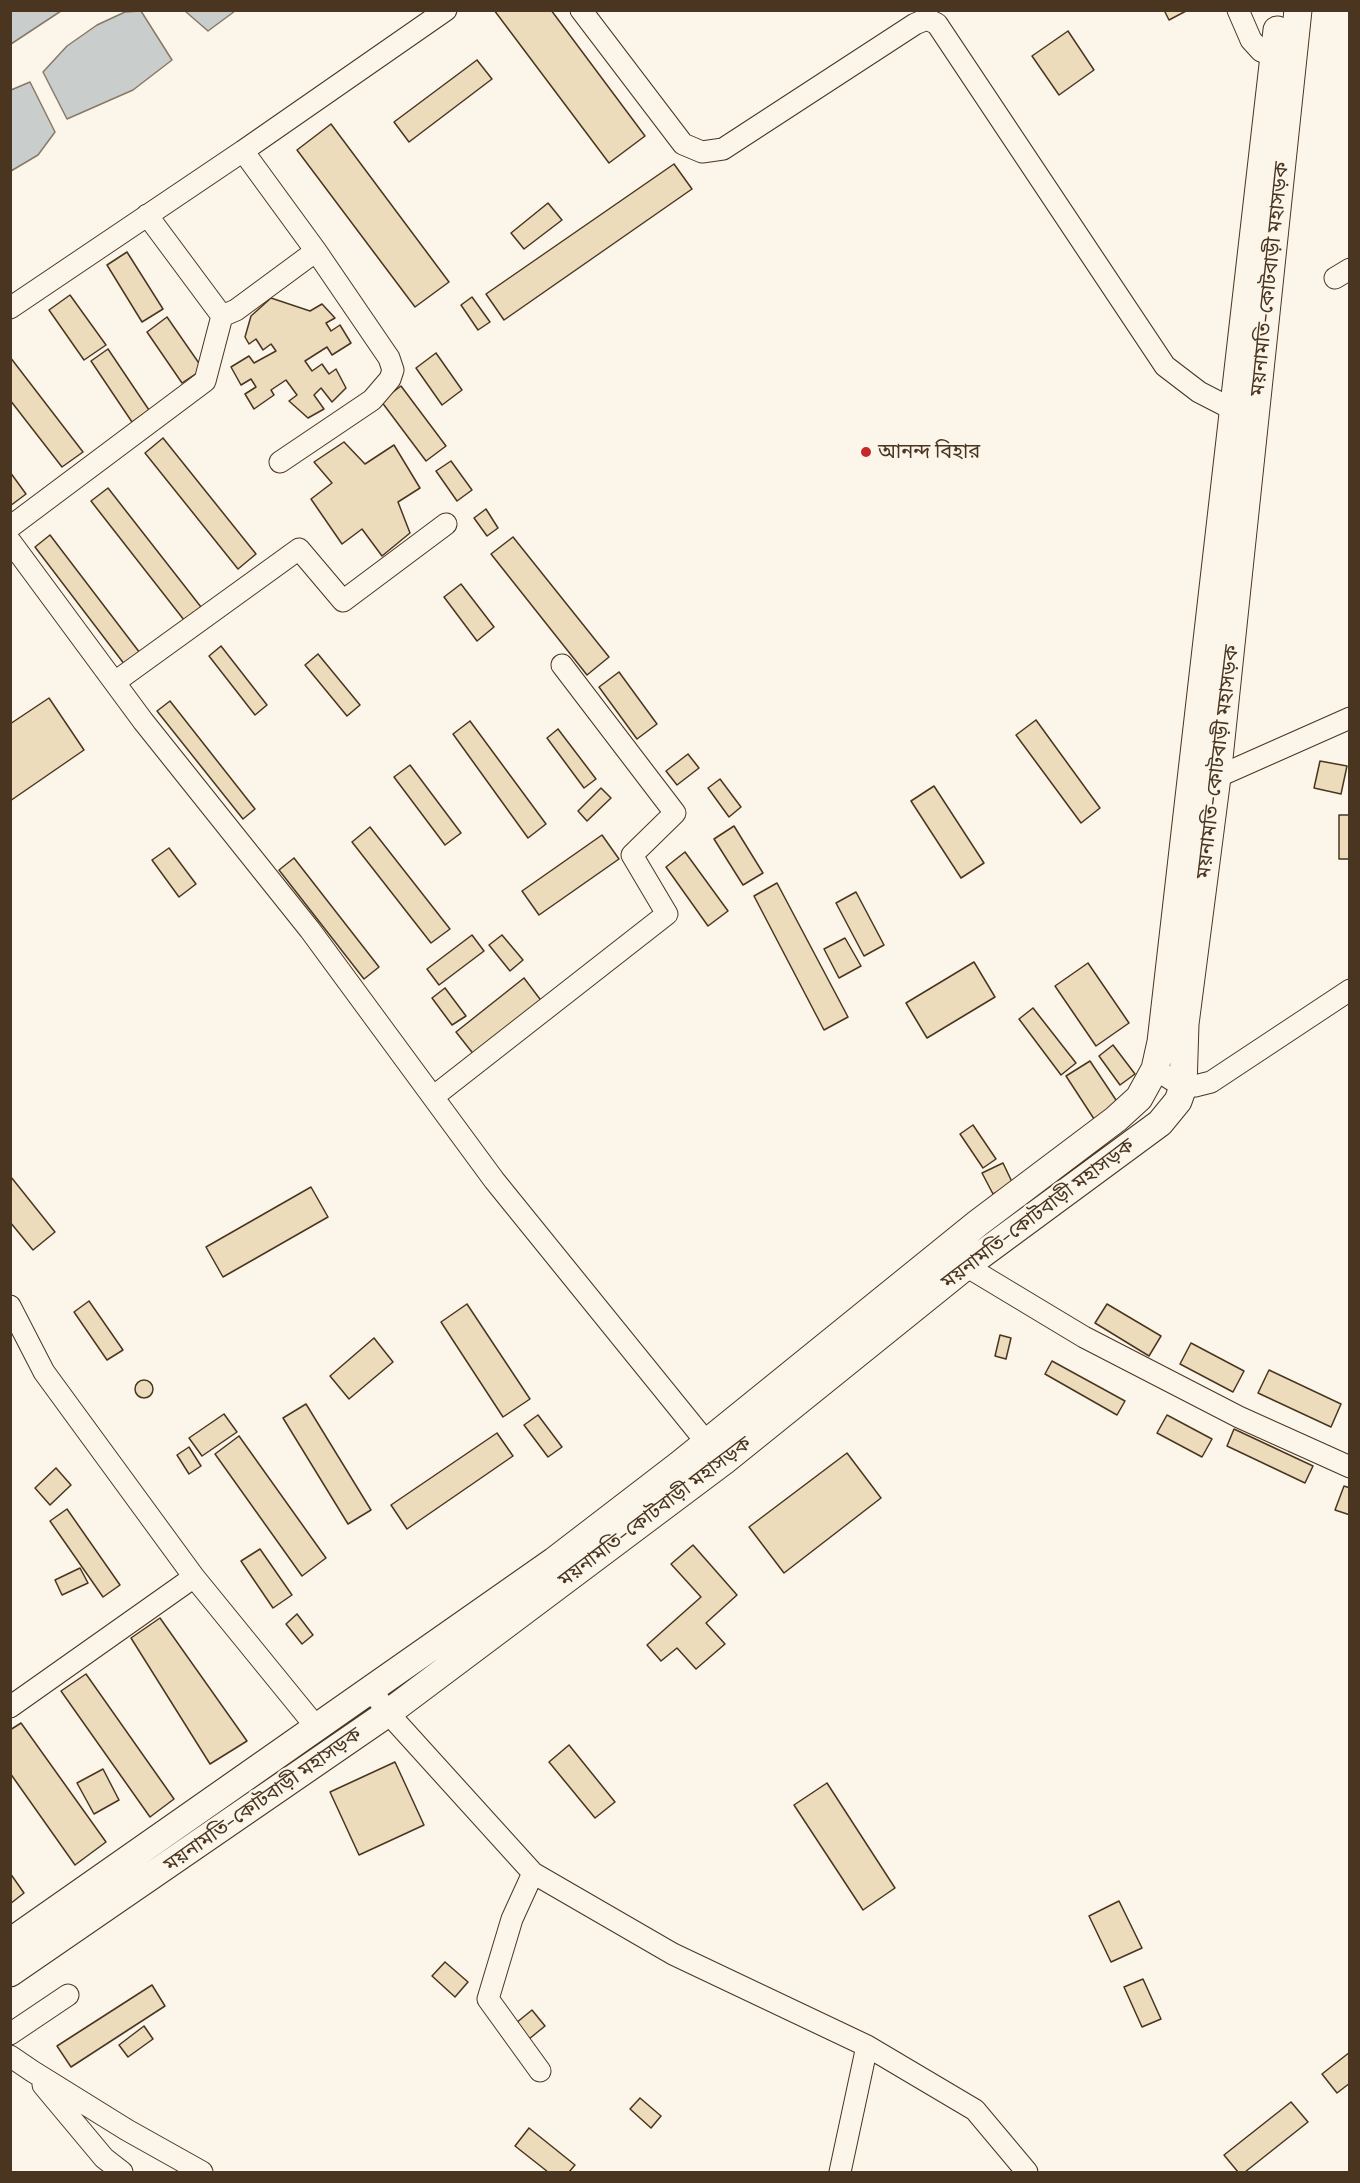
<!DOCTYPE html>
<meta charset="utf-8">
<style>
body{margin:0}
#map{position:relative;width:1360px;height:2183px;overflow:hidden;background:#fbf6e9;font-family:Karla,sans-serif}
canvas{display:block}
.frame{position:absolute;inset:0;border:12px solid #4a3520;pointer-events:none}
</style>
<div id="map">
<canvas width="1360" height="2183"></canvas>
<div class="frame"></div>
</div>
<script>
const context = document.querySelector('canvas').getContext('2d');
context.lineJoin = 'round';
function paint(path, color) { context.fillStyle = color; context.fill(path, 'evenodd'); }
const shape = rows => new Path2D(rows.map(r => 'M' + r).join(''));
function strokePath(path, color, width, dash) { context.strokeStyle = color; context.lineWidth = width; context.lineCap = dash ? 'butt' : 'round'; context.setLineDash(dash || []); context.stroke(path); }
function write(font, color, halo, rows, align = 'center') {
  context.font = font + ' Karla,"Noto Sans Bengali",sans-serif'; context.lineWidth = 4.5; context.setLineDash([]); context.textBaseline = 'middle'; context.strokeStyle = halo; context.fillStyle = color; for (const [text, x, y, turn = 0] of rows) {
    context.save(); context.translate(x, y); context.rotate((+turn || 0) * Math.PI / 180); context.textAlign = isNaN(turn) ? turn : align; if (halo) context.strokeText(text, 0, 0); context.fillText(text, 0, 0); context.restore();
  }
}
const water = shape([
 [11,10,61,10,61,11,11,44,11,10],
 [141,11,172,60,133,90,67,119,43,72,67,46,97,25,125,12,141,11],
 [185,11,235,11,208,31,185,11],
 [30,82,55,132,38,155,11,171,11,90,30,82]
]);
const building = shape([
 [494,10,551,10,645,136,609,163,494,10],
 [1164,10,1188,10,1169,20,1164,10],
 [1068,31,1094,70,1059,95,1032,56,1068,31],
 [477,60,492,79,409,142,394,122,477,60],
 [331,124,449,282,415,307,297,150,331,124],
 [674,164,692,189,504,320,486,294,674,164],
 [548,203,562,220,524,249,511,233,548,203],
 [127,252,163,309,142,322,107,265,127,252],
 [70,295,106,345,84,360,49,310,70,295],
 [472,297,490,322,478,330,461,305,472,297],
 [271,298,310,311,322,304,335,318,326,323,331,331,340,325,351,343,332,355,327,347,305,361,312,371,322,364,329,374,336,369,346,388,332,402,321,388,314,395,324,409,308,418,289,401,297,395,286,380,271,390,274,395,254,409,245,394,256,387,251,379,241,385,231,367,249,356,254,363,276,351,271,344,263,350,256,339,249,344,245,337,251,316,271,298],
 [167,317,203,369,182,383,147,332,167,317],
 [108,349,149,410,132,422,91,361,108,349],
 [436,353,462,390,442,405,416,368,436,353],
 [10,357,83,452,62,467,10,400,10,357],
 [401,386,446,446,426,461,381,401,401,386],
 [163,438,256,554,238,569,145,453,163,438],
 [344,442,365,464,394,445,420,488,398,502,410,533,382,556,362,529,342,544,311,499,332,483,314,462,344,442],
 [451,461,472,490,457,501,436,471,451,461],
 [10,472,26,494,10,506,10,472],
 [108,488,201,607,184,620,91,501,108,488],
 [486,509,498,528,487,536,474,518,486,509],
 [50,535,140,653,125,665,35,547,50,535],
 [513,537,609,657,587,675,491,554,513,537],
 [461,584,494,627,477,641,444,597,461,584],
 [221,646,267,705,255,715,209,656,221,646],
 [318,654,360,705,347,716,305,665,318,654],
 [619,672,657,724,637,739,599,687,619,672],
 [49,698,84,750,10,801,10,724,49,698],
 [170,701,255,809,243,819,157,711,170,701],
 [1036,720,1100,808,1081,823,1016,735,1036,720],
 [470,721,546,824,528,838,453,734,470,721],
 [558,729,596,779,584,788,547,738,558,729],
 [688,754,699,768,677,785,666,771,688,754],
 [1320,761,1347,766,1341,794,1314,788,1320,761],
 [410,765,461,833,445,845,394,777,410,765],
 [720,779,741,807,729,817,708,788,720,779],
 [934,786,984,863,961,878,911,801,934,786],
 [601,788,611,798,587,821,578,811,601,788],
 [1339,815,1350,815,1350,859,1339,859,1339,815],
 [734,826,763,873,743,885,714,839,734,826],
 [370,827,450,929,431,943,352,842,370,827],
 [602,835,619,859,539,915,522,891,602,835],
 [169,848,196,884,179,897,152,860,169,848],
 [685,852,728,911,708,926,666,867,685,852],
 [294,858,379,967,364,979,279,870,294,858],
 [777,883,848,1017,824,1030,754,896,777,883],
 [856,892,884,945,864,956,836,903,856,892],
 [472,935,484,951,439,985,427,969,472,935],
 [502,935,523,960,510,971,489,945,502,935],
 [845,938,861,966,839,978,824,949,845,938],
 [974,962,995,997,927,1038,906,1003,974,962],
 [1088,963,1129,1023,1096,1046,1055,986,1088,963],
 [524,978,543,1003,475,1056,456,1032,524,978],
 [445,988,466,1016,452,1025,432,998,445,988],
 [1033,1008,1076,1063,1061,1075,1019,1019,1033,1008],
 [1113,1045,1135,1074,1120,1085,1099,1056,1113,1045],
 [1090,1061,1120,1106,1096,1122,1066,1076,1090,1061],
 [973,1125,996,1159,983,1168,960,1134,973,1125],
 [1003,1163,1013,1184,993,1194,982,1173,1003,1163],
 [11,1177,55,1232,33,1250,10,1222,11,1177],
 [311,1187,328,1217,223,1277,206,1247,311,1187],
 [89,1301,123,1350,107,1360,74,1312,89,1301],
 [467,1304,530,1399,503,1417,441,1322,467,1304],
 [1107,1304,1161,1336,1149,1356,1095,1323,1107,1304],
 [1000,1335,1011,1338,1006,1359,995,1356,1000,1335],
 [374,1338,393,1362,349,1399,330,1376,374,1338],
 [1191,1343,1244,1371,1233,1392,1180,1364,1191,1343],
 [1052,1361,1125,1401,1117,1415,1045,1374,1052,1361],
 [1269,1370,1341,1404,1331,1427,1258,1393,1269,1370],
 '135 1389a9 9 0 1 1 18 0a9 9 0 1 1-18 0Z',
 [306,1404,371,1510,348,1524,283,1418,306,1404],
 [224,1414,237,1432,202,1456,189,1438,224,1414],
 [538,1415,562,1447,548,1457,524,1425,538,1415],
 [1167,1415,1212,1439,1202,1457,1157,1433,1167,1415],
 [1234,1429,1313,1466,1305,1483,1227,1446,1234,1429],
 [497,1433,513,1456,407,1529,391,1505,497,1433],
 [239,1436,326,1558,302,1576,215,1454,239,1436],
 [189,1447,201,1466,189,1474,177,1455,189,1447],
 [847,1453,881,1498,784,1573,749,1527,847,1453],
 [56,1468,71,1485,50,1505,35,1488,56,1468],
 [1344,1486,1350,1488,1350,1515,1335,1510,1344,1486],
 [67,1509,120,1585,103,1597,50,1521,67,1509],
 [693,1545,737,1595,706,1623,725,1644,696,1669,677,1648,661,1661,647,1645,701,1597,671,1564,693,1545],
 [260,1549,292,1595,273,1608,241,1561,260,1549],
 [80,1568,88,1583,62,1595,55,1580,80,1568],
 [297,1614,313,1635,302,1644,286,1624,297,1614],
 [160,1618,247,1741,210,1764,131,1638,160,1618],
 [86,1674,174,1799,150,1817,61,1691,86,1674],
 [21,1723,106,1842,75,1865,10,1773,10,1730,21,1723],
 [569,1745,615,1802,595,1818,549,1762,569,1745],
 [395,1762,424,1825,359,1855,330,1792,395,1762],
 [103,1769,119,1800,94,1814,77,1783,103,1769],
 [827,1783,895,1888,863,1910,794,1805,827,1783],
 [10,1873,24,1893,10,1904,10,1873],
 [1119,1901,1142,1948,1111,1962,1089,1916,1119,1901],
 [445,1962,468,1982,455,1997,432,1976,445,1962],
 [1143,1979,1161,2019,1142,2027,1124,1987,1143,1979],
 [152,1985,165,2006,71,2067,57,2046,152,1985],
 [532,2010,545,2026,529,2039,516,2023,532,2010],
 [144,2026,153,2039,128,2057,119,2045,144,2026],
 [1350,2052,1350,2083,1337,2093,1322,2074,1350,2052],
 [640,2098,661,2116,651,2128,630,2109,640,2098],
 [1291,2102,1308,2122,1245,2172,1238,2172,1224,2155,1291,2102],
 [529,2128,575,2165,569,2172,548,2172,515,2146,529,2128]
]);
const minor = shape([
 [581,10,683,144,702,152,723,149,915,24,927,19,937,24,1165,366,1199,392,1234,410,1246,411],
 [1238,10,1251,40,1261,51,1286,62],
 [243,151,446,10],
 [147,215,222,316,236,310,316,251],
 [1335,278,1350,269],
 [10,308,243,151,316,251,389,358,393,370,390,379,372,400,280,462],
 [10,527,205,381,222,316],
 [10,541,143,721,310,930,494,1180,707,1443],
 [115,682,299,549,343,601,446,524],
 [1205,773,1217,777,1350,718],
 [1155,1069,1183,1087,1195,1086,1211,1082,1350,990],
 [433,1097,667,914,632,855,675,813,562,665],
 [966,1266,1084,1337,1239,1417,1350,1467],
 [10,1306,44,1372,194,1577],
 [371,1689,388,1713,533,1873,673,1954,867,2046,975,2110,1027,2172],
 [10,1707,194,1577,317,1728],
 [533,1873,512,1919,488,1999,540,2071],
 [10,2034,68,1995],
 [10,2056,32,2071,127,2130,202,2172],
 [43,2085,104,2158,122,2172],
 [840,2172,867,2046]
]);
const major = shape([
 [10,1942,554,1561,679,1465,978,1223,1116,1119,1139,1098,1155,1069,1161,1042,1277,30],
 [10,1973,388,1713,724,1461,966,1266,1160,1123,1178,1101,1183,1087,1185,1024,1217,777,1298,10]
]);
const markers = [
 [866,452,6,"#c62828"]
];
const streetNames = [
 ["ময়নামতি–কোটবাড়ী মহাসড়ক",1270,279,-84],
 ["ময়নামতি–কোটবাড়ী মহাসড়ক",1218,762,-83],
 ["ময়নামতি–কোটবাড়ী মহাসড়ক",1038,1214,-37],
 ["ময়নামতি–কোটবাড়ী মহাসড়ক",655,1512,-37],
 ["ময়নামতি–কোটবাড়ী মহাসড়ক",263,1800,-35]
];
const poiNames = [
 ["আনন্দ বিহার",878,452]
];
paint(water, '#c9cecd');
strokePath(water, '#887966', 1.5);
paint(building, '#ecdcbc');
strokePath(building, '#4a3520', 1.5);
strokePath(minor, '#4a3520', 23);
strokePath(major, '#4a3520', 29);
strokePath(minor, '#fbf6e9', 21);
strokePath(major, '#fbf6e9', 27);
for (const [x, y, r, color] of markers) { const dot = new Path2D(); dot.arc(x, y, r, 0, 2 * Math.PI); context.fillStyle = color; context.fill(dot); strokePath(dot, '#fbf6e9', 2); }
write('20px', '#4a3520', '#fbf6e9', streetNames);
write('20px', '#4a3520', '#fbf6e9', poiNames, 'left');
</script>
